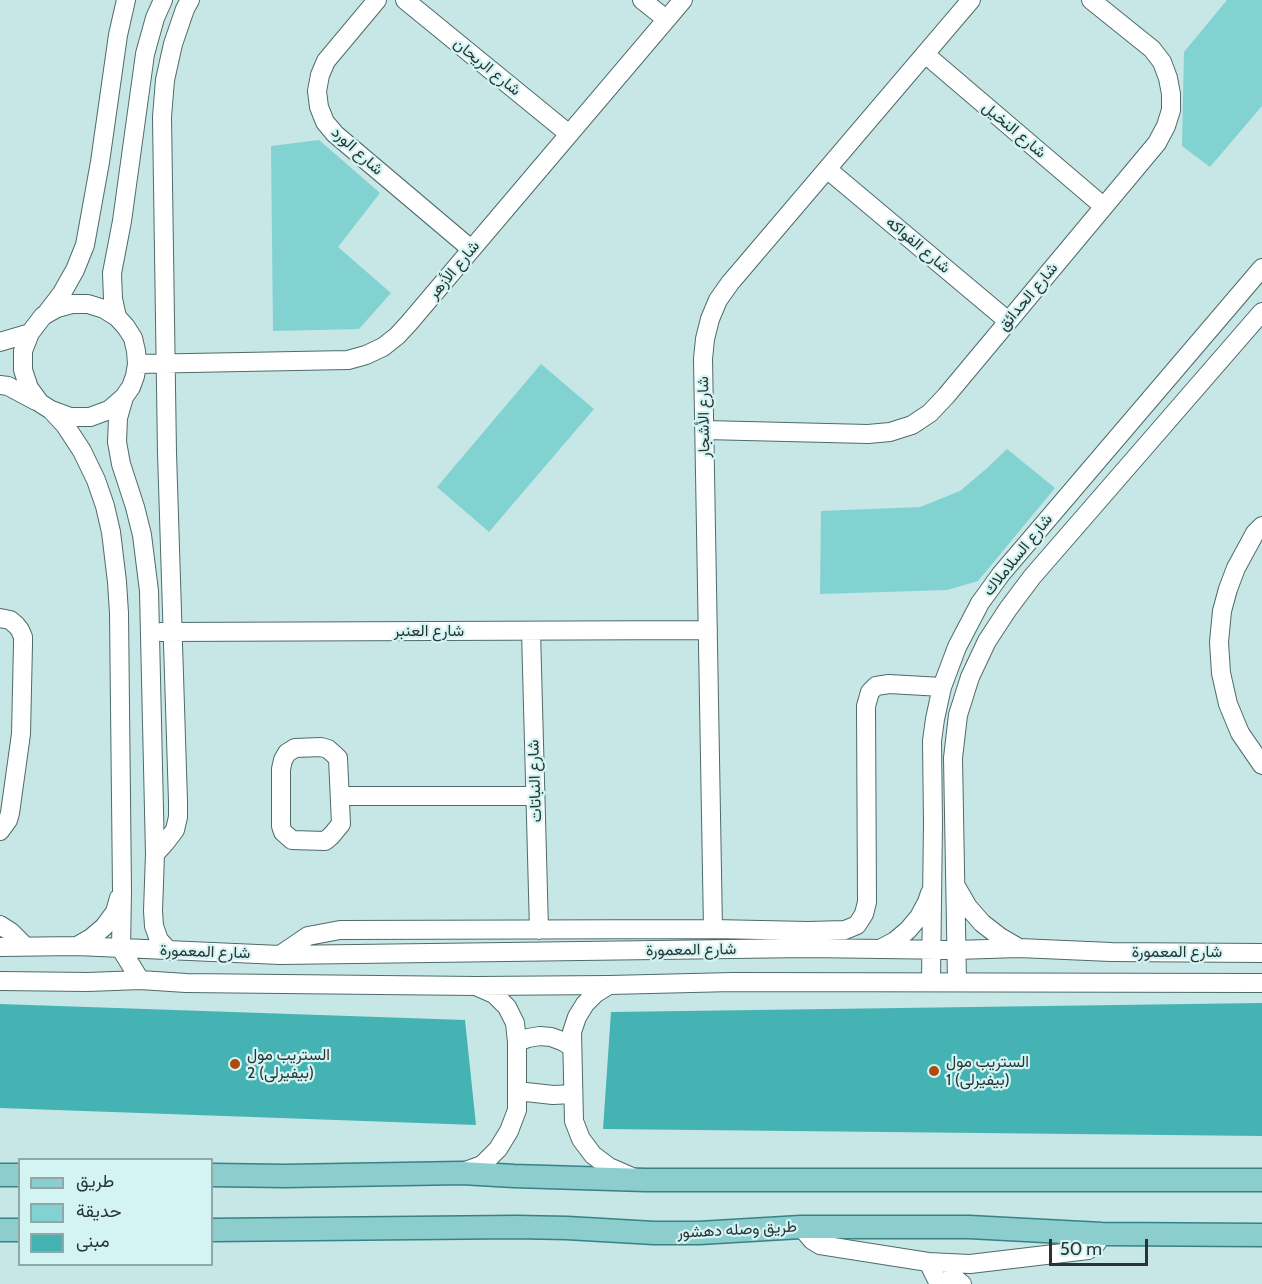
<!DOCTYPE html>
<meta charset="utf-8">
<style>
body{margin:0}
#map{position:relative;width:1262px;height:1284px;overflow:hidden;background:#c7e6e6;font-family:Cabin,Vazirmatn,sans-serif}
canvas{display:block}
.legend{position:absolute;left:18px;top:1158px;width:195px;height:108px;box-sizing:border-box;background:#d4f4f3;border:2px solid #90a8a7;margin:0;padding:8px 10px;list-style:none;font-size:18px;color:#293535}
.legend li{display:flex;align-items:center;gap:12px;height:30px}
.legend b{width:30px;border:2px solid #90a8a7}
.scale{position:absolute;left:1049px;top:1239px;width:99px;height:27px;box-sizing:border-box;border:3px solid #293535;border-top:0;padding-left:8px;font-size:18px;line-height:21px;white-space:nowrap;color:#293535;-webkit-text-stroke:4px #d4f4f3;paint-order:stroke}
</style>
<div id="map">
<canvas width="1262" height="1284"></canvas>
<ul class="legend">
<li><b style="height:8px;background:#8ccdce"></b>طريق</li>
<li><b style="height:16px;background:#83d2d2"></b>حديقة</li>
<li><b style="height:16px;background:#45b3b4"></b>مبنى</li>
</ul>
<div class="scale">50 m</div>
</div>
<script>
const context = document.querySelector('canvas').getContext('2d');
context.lineJoin = 'round';
function paint(path, color) { context.fillStyle = color; context.fill(path, 'evenodd'); }
const shape = rows => new Path2D(rows.map(r => 'M' + r).join(''));
function strokePath(path, color, width, dash) { context.strokeStyle = color; context.lineWidth = width; context.lineCap = dash ? 'butt' : 'round'; context.setLineDash(dash || []); context.stroke(path); }
function write(font, color, halo, rows, align = 'center') {
  context.font = font + ' Cabin,Vazirmatn,sans-serif'; context.lineWidth = 4.5; context.setLineDash([]); context.textBaseline = 'middle'; context.strokeStyle = halo; context.fillStyle = color; for (const [text, x, y, turn = 0] of rows) {
    context.save(); context.translate(x, y); context.rotate((+turn || 0) * Math.PI / 180); context.textAlign = isNaN(turn) ? turn : align; if (halo) context.strokeText(text, 0, 0); context.fillText(text, 0, 0); context.restore();
  }
}
const green = shape([
 [1227,0,1262,0,1262,106,1210,167,1182,146,1184,52],
 [319,140,380,193,338,247,391,293,359,329,273,331,271,146],
 [541,364,594,409,489,532,437,487],
 [1007,449,1055,488,978,581,947,590,820,594,821,511,920,507,960,491,986,469]
]);
const building = shape([
 [1262,1003,1262,1136,603,1129,611,1012],
 [0,1004,465,1020,476,1125,0,1108]
]);
const minor = shape([
 [377,0,326,61,320,75,317,91,319,107,325,122,335,134,471,249],
 [405,0,569,134],
 [642,0,666,19],
 [925,54,1103,206],
 [827,169,1008,321],
 [46,314,62,293,75,270,85,245,100,162,118,35,126,0],
 [117,317,113,299,112,273,122,221,145,54,155,18,163,0],
 [0,342,30,333,43,316,57,308,72,304,88,304,104,309,117,317,126,327,133,338,136,351,137,364,135,376,131,387,124,397,109,410,90,417,70,417,51,410,40,403,29,388,23,370,23,351,30,333],
 [137,364,348,360,366,355,383,347,397,336,409,323,683,0],
 [0,385,8,386,36,401],
 [124,397,118,418,117,442,121,464,135,507,142,535,149,591,155,854,153,911,154,926,159,940,169,951],
 [51,410,65,425,82,451,96,480,105,506,111,532,117,582,119,613,122,891,121,949,140,980],
 [705,430,868,434,890,432,912,425,930,413,946,396,1157,143,1166,126,1171,110,1171,94,1168,78,1162,62,1152,49,1091,0],
 [1262,526,1255,533,1236,568,1228,589,1222,611,1219,642,1221,673,1228,704,1240,733,1262,765],
 [0,618,10,620,16,625,20,630,23,637,23,644,21,734,10,813,8,820,0,831],
 [531,631,539,930],
 [161,632,708,630],
 [321,747,328,749,338,758,341,824,331,836,325,841,292,840,283,832,281,826,281,769,283,760,287,753,295,748,321,747],
 [340,796,535,796],
 [155,854,165,843,175,830,178,817,178,802,167,453,162,117,165,80,173,44,185,9,190,0],
 [957,888,968,907,982,923,1000,937,1019,948],
 [0,925,11,932,25,946],
 [713,929,703,359,705,339,710,319,718,300,730,283,971,0],
 [77,946,91,938,104,927,115,912,119,898],
 [0,947,77,946,280,955,807,948,956,950,1019,948,1111,952,1262,953],
 [880,949,895,941,908,930,919,917,927,902,930,893],
 [280,955,308,936,340,930,713,929,808,931,845,930,857,925,864,914,867,902,866,706,870,692,876,686,889,684,942,687],
 [0,981,88,982,140,980,186,983,477,986,609,985,733,982,1262,983],
 [931,981,933,823,932,741,935,719,942,687,957,647,980,603,1001,574,1262,268],
 [957,982,953,758,958,715,970,677,987,641,1008,609,1032,577,1262,312],
 [609,985,596,993,585,1004,577,1017,572,1032,574,1121,581,1139,593,1155,609,1167,632,1177],
 [517,1042,528,1038,540,1036,551,1037,562,1041,572,1047],
 [517,1091,553,1095,573,1094],
 [463,1172,482,1165,498,1149,509,1131,517,1110,517,1042,515,1023,507,1007,494,994,478,987],
 [801,1227,812,1240,820,1245,928,1262,970,1264,1088,1250,1096,1244,1102,1234],
 [928,1262,939,1284],
 [942,1284,950,1279,957,1280,962,1284]
]);
const major = shape([
 [0,1175,20,1175],
 [212,1175,285,1176,462,1173,514,1176,645,1180,1262,1180],
 [0,1230,20,1230],
 [212,1230,516,1227,567,1228,654,1233,699,1233,801,1227,969,1227,1102,1234,1262,1235]
]);
const markers = [
 [235,1064,6,"#ad4b0d"],
 [934,1071,6,"#ad4b0d"]
];
const streetNames = [
 ["شارع الريحان",487,67,39],
 ["شارع النخيل",1014,130,40],
 ["شارع الورد",357,151,42],
 ["شارع الفواكه",918,245,40],
 ["شارع الأزهر",454,270,-50],
 ["شارع الحدائق",1028,297,-50],
 ["شارع الأشجار",704,417,-91],
 ["شارع السلاملاك",1018,555,-51],
 ["شارع العنبر",429,631],
 ["شارع النباتات",535,781,-92],
 ["شارع المعمورة",691,950,-1],
 ["شارع المعمورة",205,952,2],
 ["شارع المعمورة",1177,952],
 ["طريق وصله دهشور",737,1230,-3]
];
const poiNames = [
 ["الستريب مول",247,1055],
 ["2 (بيفيرلى)",247,1073],
 ["الستريب مول",946,1062],
 ["1 (بيفيرلى)",946,1080]
];
paint(green, '#83d2d2');
paint(building, '#45b3b4');
strokePath(minor, '#4f6b6b', 20);
strokePath(major, '#388283', 25);
strokePath(minor, '#fff', 18);
strokePath(major, '#8ccdce', 22);
for (const [x, y, r, color] of markers) { const dot = new Path2D(); dot.arc(x, y, r, 0, 2 * Math.PI); context.fillStyle = color; context.fill(dot); strokePath(dot, '#d4f4f3', 2); }
write('16px', '#293535', '#d4f4f3', streetNames);
write('16px', '#293535', '#d4f4f3', poiNames, 'left');
</script>
